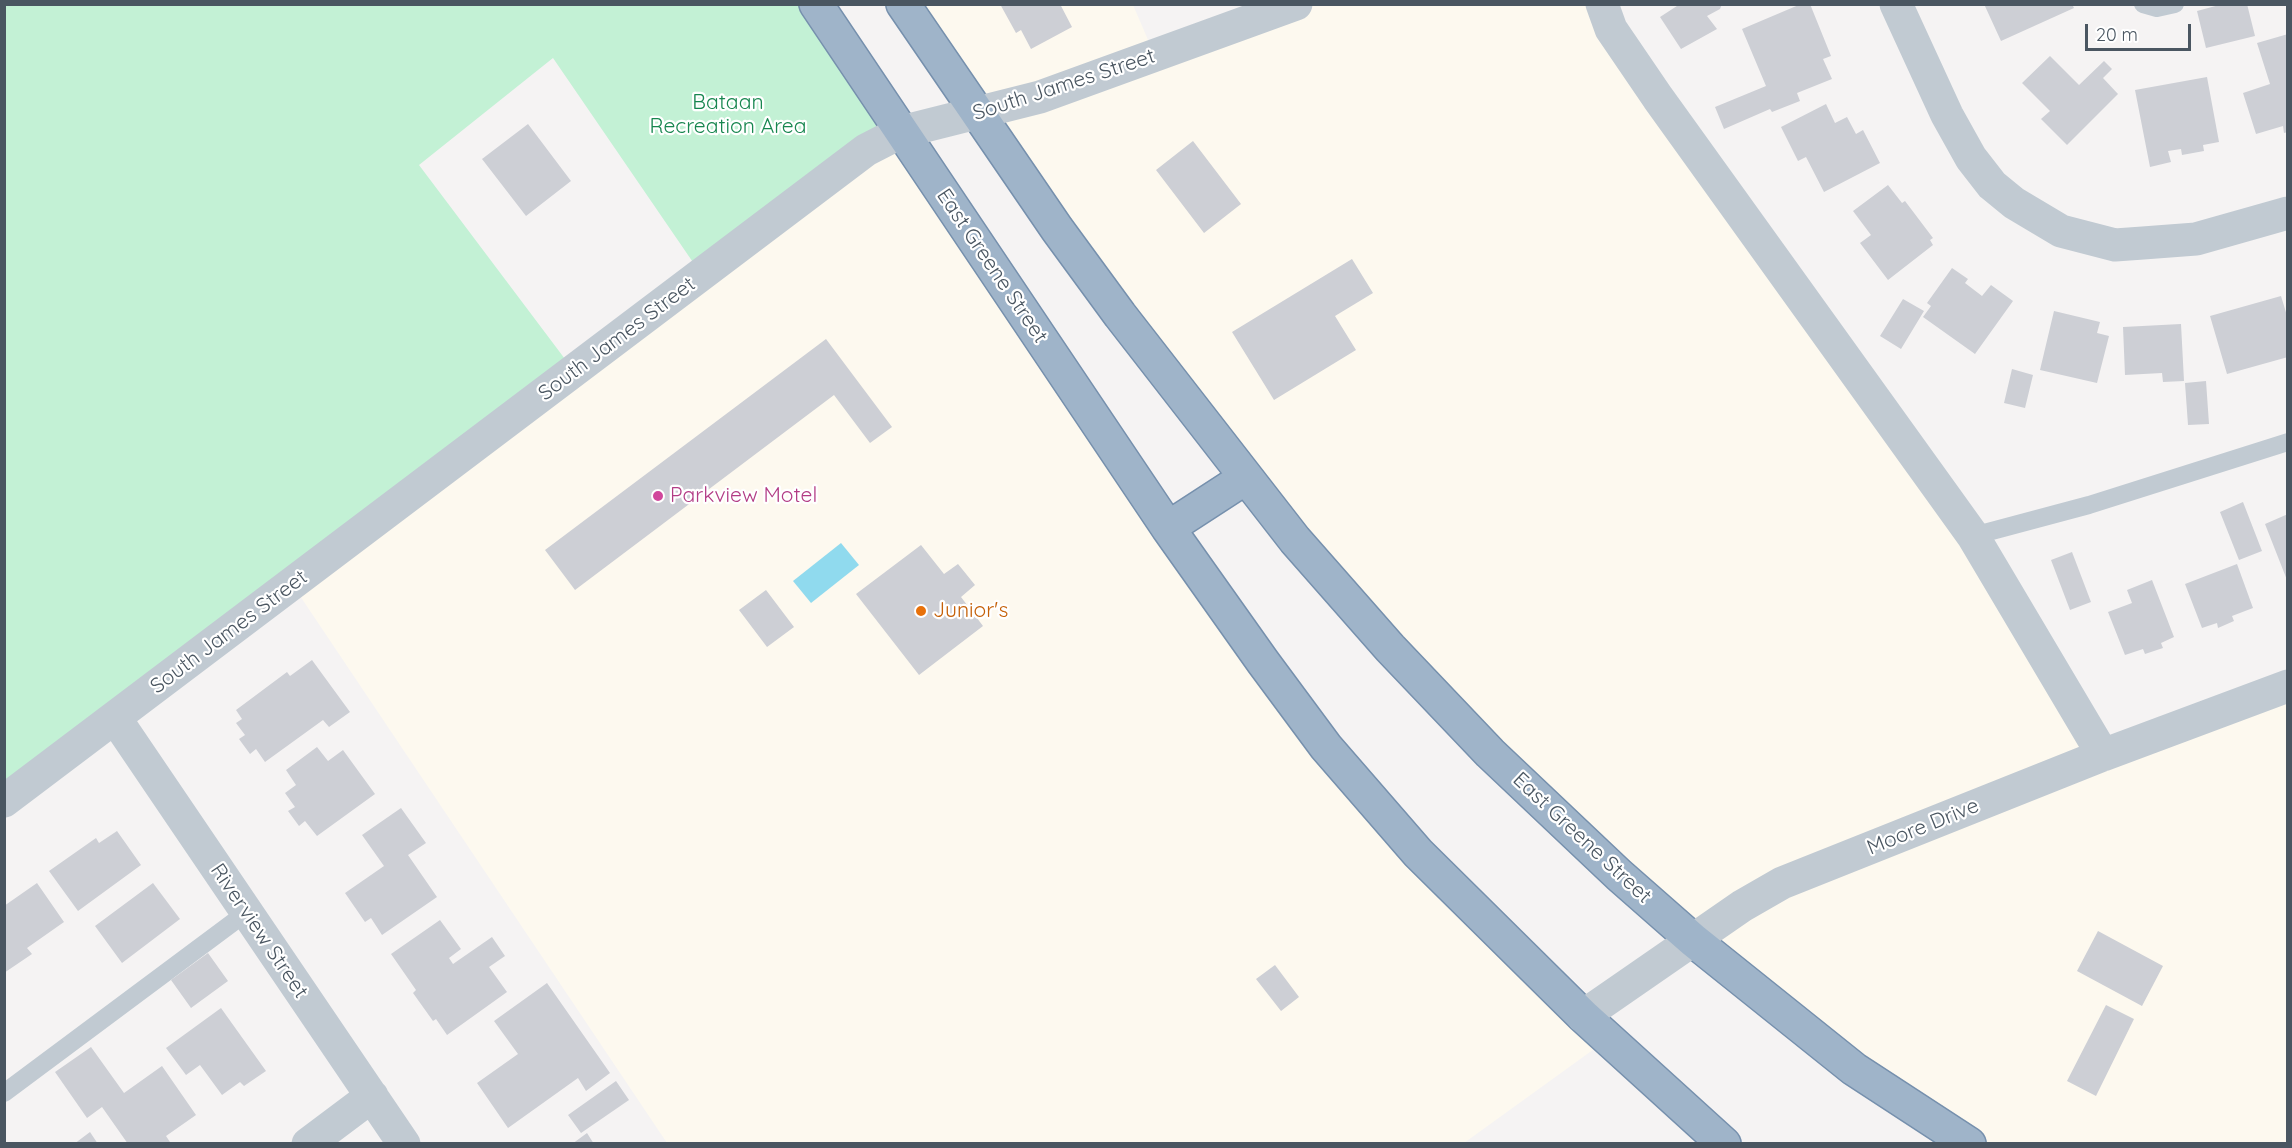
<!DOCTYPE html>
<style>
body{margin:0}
#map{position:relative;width:2292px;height:1148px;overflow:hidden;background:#f5f3f3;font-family:Quicksand,sans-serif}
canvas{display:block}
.frame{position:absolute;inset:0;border:6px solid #4a5661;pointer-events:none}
.scale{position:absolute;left:2085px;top:24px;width:106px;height:27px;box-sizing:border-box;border:3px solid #4a5661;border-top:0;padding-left:8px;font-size:18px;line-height:21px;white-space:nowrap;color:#4a5661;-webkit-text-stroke:4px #fff;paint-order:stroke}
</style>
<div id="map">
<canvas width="2292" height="1148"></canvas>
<div class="frame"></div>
<div class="scale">20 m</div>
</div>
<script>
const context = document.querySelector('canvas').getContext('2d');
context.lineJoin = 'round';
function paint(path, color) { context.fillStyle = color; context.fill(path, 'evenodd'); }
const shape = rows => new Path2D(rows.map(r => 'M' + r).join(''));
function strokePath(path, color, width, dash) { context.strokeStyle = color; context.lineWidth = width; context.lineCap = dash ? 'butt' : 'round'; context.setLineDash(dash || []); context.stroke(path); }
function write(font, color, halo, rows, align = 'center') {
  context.font = font + ' Quicksand,sans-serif'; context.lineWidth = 4.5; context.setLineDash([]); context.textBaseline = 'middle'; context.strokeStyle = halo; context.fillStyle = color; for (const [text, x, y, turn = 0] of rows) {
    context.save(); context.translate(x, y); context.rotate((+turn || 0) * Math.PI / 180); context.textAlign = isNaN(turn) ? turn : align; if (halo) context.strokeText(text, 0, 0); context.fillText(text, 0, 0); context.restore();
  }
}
const commercial = shape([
 [903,5,1133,5,1155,56,1296,5,1602,5,2103,755,2287,686,2287,1143,1969,1143,1854,1069,1390,648],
 [901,132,1263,662,1608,1039,1464,1143,667,1143,292,584]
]);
const green = shape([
 [5,5,816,5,901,132,701,274,553,58,419,165,574,371,5,801]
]);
const water = shape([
 [841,543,859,565,811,603,793,581]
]);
const building = shape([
 [1000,4,1060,4,1072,27,1031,49,1021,30,1016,33],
 [1680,4,1722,4,1720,9,1707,16,1717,29,1681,49,1660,17],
 [1801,4,1810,4,1831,56,1823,59,1832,79,1797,93,1800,101,1772,112,1770,109,1724,129,1715,107,1766,86,1742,29],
 [1984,4,2072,4,2074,8,2001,41],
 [2223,4,2247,4,2255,36,2206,48,2197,11],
 [2288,34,2288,132,2284,133,2283,126,2256,134,2243,93,2270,84,2257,43],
 [2050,56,2079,85,2104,61,2112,69,2103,78,2118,94,2067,145,2041,119,2050,111,2022,83],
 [2207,77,2219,142,2203,145,2204,151,2182,155,2181,149,2168,151,2171,162,2150,167,2135,90],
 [1826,104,1835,123,1847,117,1856,134,1863,130,1880,163,1824,192,1806,157,1798,161,1781,127],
 [528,124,571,181,526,216,482,159],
 [1193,141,1241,204,1204,233,1156,170],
 [1888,185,1902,203,1905,201,1933,238,1930,240,1933,245,1888,280,1860,243,1871,235,1853,211],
 [1352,259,1373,293,1335,316,1356,350,1274,400,1232,332],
 [1952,268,1968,279,1965,283,1982,296,1991,285,2013,301,1975,354,1923,317,1931,306,1927,303],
 [2281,296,2288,319,2288,357,2227,374,2210,316],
 [1903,299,1924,311,1901,349,1880,336],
 [2054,311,2100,322,2097,333,2109,336,2097,383,2040,370],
 [2181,324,2184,381,2163,382,2162,373,2125,375,2123,327],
 [826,339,892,427,870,443,834,395,575,590,545,550],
 [2012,369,2033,375,2025,408,2004,403],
 [2206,381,2209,424,2188,425,2185,383],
 [2243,502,2262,551,2239,560,2220,512],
 [2288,514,2288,580,2287,580,2265,524],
 [921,545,944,574,958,564,975,585,961,597,983,626,919,675,856,594],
 [2072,552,2091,602,2070,610,2051,560],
 [2237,564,2253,608,2232,616,2234,621,2218,628,2217,623,2202,628,2185,584],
 [2152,580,2174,637,2161,643,2163,648,2145,654,2143,649,2125,655,2108,612,2132,603,2127,590],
 [766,590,794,627,767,647,739,610],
 [312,660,350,712,329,727,323,720,265,762,256,749,250,754,239,739,245,735,236,723,242,719,236,710,287,672,290,676],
 [317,747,328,761,343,750,375,794,317,836,305,821,299,826,288,811,295,807,285,793,296,785,286,770],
 [401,808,426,843,408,855,437,897,382,935,371,918,365,922,345,893,384,866,362,835],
 [117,831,141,865,78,911,49,871,96,838,99,843],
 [37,883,64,922,27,948,32,954,4,973,4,906],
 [153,883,180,919,122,963,95,926],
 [440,920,461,949,449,958,453,964,492,937,505,956,489,967,507,992,447,1035,436,1019,433,1021,413,993,416,990,391,954],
 [2098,931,2163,966,2142,1006,2077,971],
 [208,953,228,981,191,1008,171,980],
 [1275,965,1299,997,1281,1011,1256,979],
 [547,983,610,1073,586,1091,578,1078,508,1128,477,1083,518,1054,494,1021],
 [2106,1005,2134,1019,2096,1096,2067,1081],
 [221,1008,266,1071,244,1086,240,1082,222,1095,200,1065,186,1075,166,1048],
 [91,1047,124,1093,162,1066,196,1115,166,1136,170,1142,168,1144,128,1144,102,1107,87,1118,55,1072],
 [616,1081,629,1100,581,1133,568,1115],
 [90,1132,98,1144,74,1144],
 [587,1133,594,1144,572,1144]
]);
const service = shape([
 [2143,4,2157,8,2175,4],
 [1973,536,2089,505,2288,442],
 [4,1093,247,912]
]);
const minor = shape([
 [1602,4,1611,29,1658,98,1973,536,2103,755],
 [1896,4,1947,115,1971,158,1992,185,2014,203,2061,231,2115,245,2143,243,2196,239,2288,213],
 [115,718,404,1144],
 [4,801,866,150,901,132,1040,97,1296,4],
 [1583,1016,1742,906,1782,883,2103,755,2288,686],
 [308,1144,372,1096]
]);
const trunk = shape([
 [816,4,1168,528,1263,662,1326,747,1418,853,1583,1016,1724,1144],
 [903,4,1057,229,1120,315,1295,540,1390,648,1490,753,1619,875,1693,940,1854,1069,1969,1144],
 [1168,528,1245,478]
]);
const markers = [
 [658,496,6,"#d1479c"],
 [921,611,6,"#e8710a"]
];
const streetNames = [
 ["South James Street",1064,85,-18],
 ["East Greene Street",992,266,56],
 ["South James Street",617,339,-37],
 ["South James Street",229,632,-37],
 ["Moore Drive",1923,827,-22],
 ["East Greene Street",1582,838,43],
 ["Riverview Street",259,931,56]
];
const parkNames = [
 ["Bataan",728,103],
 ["Recreation Area",728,127]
];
const hotelNames = [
 ["Parkview Motel",670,496]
];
const foodNames = [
 ["Junior's",933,611]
];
paint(commercial, '#fdf9ef');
paint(green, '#c3f1d5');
paint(water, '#90daee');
paint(building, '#cdcfd5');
strokePath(trunk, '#7690ad', 36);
strokePath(service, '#c1cad2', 18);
strokePath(minor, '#c1cad2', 33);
strokePath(trunk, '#9fb4c9', 33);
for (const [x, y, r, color] of markers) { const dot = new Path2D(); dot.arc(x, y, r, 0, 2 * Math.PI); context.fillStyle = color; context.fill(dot); strokePath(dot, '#fff', 2); }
write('21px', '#4a5661', '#fff', streetNames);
write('21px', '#17864f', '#fff', parkNames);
write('21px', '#b23c85', '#fff', hotelNames, 'left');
write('21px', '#c56008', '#fff', foodNames, 'left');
</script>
